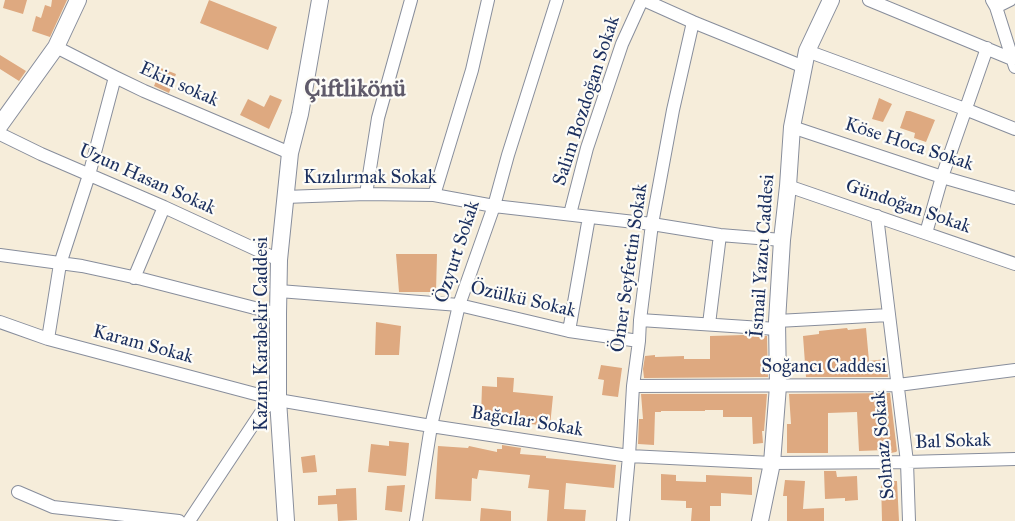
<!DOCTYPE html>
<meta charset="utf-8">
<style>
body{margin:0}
canvas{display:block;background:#f6edda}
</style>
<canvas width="1015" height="521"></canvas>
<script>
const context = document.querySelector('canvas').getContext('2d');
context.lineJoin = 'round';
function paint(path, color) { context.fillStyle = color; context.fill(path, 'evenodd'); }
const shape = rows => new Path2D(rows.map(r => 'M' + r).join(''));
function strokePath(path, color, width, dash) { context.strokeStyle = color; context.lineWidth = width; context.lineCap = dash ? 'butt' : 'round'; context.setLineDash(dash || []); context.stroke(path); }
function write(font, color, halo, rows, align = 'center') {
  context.font = font + ' "IM FELL Great Primer",serif'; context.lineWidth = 4.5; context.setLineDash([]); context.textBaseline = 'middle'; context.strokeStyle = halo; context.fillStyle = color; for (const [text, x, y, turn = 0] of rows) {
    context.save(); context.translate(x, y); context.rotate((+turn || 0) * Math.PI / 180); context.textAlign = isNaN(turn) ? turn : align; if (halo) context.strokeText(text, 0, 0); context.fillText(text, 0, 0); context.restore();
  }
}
const building = shape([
 [5,0,27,0,23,14,3,8],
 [52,0,67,0,50,37,32,31,36,16,41,18,45,5,51,7],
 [209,0,277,27,268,50,200,23],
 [0,55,26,71,19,81,0,69],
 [161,68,176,74,169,93,154,86],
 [270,95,282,100,269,129,240,115,248,99,264,107],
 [879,98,892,104,883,122,872,119],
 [906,111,910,111,935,120,926,142,914,138,915,133,900,128],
 [396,254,437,254,436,292,399,292],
 [376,322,401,326,399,355,375,355],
 [847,328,848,330,866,328,869,361,886,359,888,377,806,377,803,336,819,334,819,331],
 [744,335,767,336,768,377,644,378,643,369,645,356,655,355,655,357,684,356,684,359,710,359,710,336],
 [601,365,622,368,618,397,602,395,604,380,598,379],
 [497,377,514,378,513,392,553,396,550,426,520,423,520,418,481,416,482,386,497,387],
 [890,393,897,451,896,452,885,454,885,450,859,451,857,412,828,413,828,453,787,453,787,424,791,424,789,394],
 [641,394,767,394,764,431,762,431,763,443,753,444,752,417,723,417,723,410,705,410,705,411,661,411,661,412,655,412,654,445,638,444,639,419,643,419],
 [389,441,409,443,406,476,368,472,371,444,389,446],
 [502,445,521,448,520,454,546,456,546,458,616,465,614,488,566,483,564,509,586,510,585,521,547,521,549,490,528,488,530,475,479,470,477,479,472,478,471,501,435,499,438,446,468,448,469,446,497,452,497,449,502,449],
 [315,455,317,472,303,473,301,457],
 [824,471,836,471,837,477,857,476,858,500,845,501,845,498,825,499],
 [661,474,676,475,676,481,706,482,706,475,752,477,752,495,721,493,721,506,710,506,710,521,691,521,692,508,686,508,686,501,661,500],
 [785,480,805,481,803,509,824,508,824,521,787,521,787,496,783,496],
 [881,481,897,481,899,521,882,521],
 [405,485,402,512,385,510,387,486],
 [356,488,357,520,338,521,337,504,318,505,318,496,336,495,336,489],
 [481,508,511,511,511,521,480,521]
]);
const minor = shape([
 [644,0,693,22,804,67],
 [869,0,1012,59],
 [992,0,996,7,1015,67],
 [996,7,1010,0],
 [56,47,115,77,144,91,290,153],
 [807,51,965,109,1015,129],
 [792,127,942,177,1015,198],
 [0,134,41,154,164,207,279,260],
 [788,186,1015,264],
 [366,194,378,118,411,0],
 [434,195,472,70,488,0],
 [285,197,366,194,434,195,494,206,652,224,720,235,782,240],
 [570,214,587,148,622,44,642,0],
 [877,216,907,462,909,521],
 [926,233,942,177,987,48],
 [0,255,82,266,142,279,278,314],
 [134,278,164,207],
 [279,291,459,305,569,331,639,341],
 [640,320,777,329],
 [777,321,889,315],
 [0,322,48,339,278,400,431,426,629,456,772,463,907,462,1015,459],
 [709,324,720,235],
 [569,331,589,217],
 [48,339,60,264,89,175,115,77],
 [633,386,898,385,1015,370],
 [18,492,53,507,179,521],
 [189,521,264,408,278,400],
 [416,521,431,426,459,305,494,206,508,155,557,0],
 [623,521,629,456,633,386,639,341,640,320,652,224,673,110,693,22]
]);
const tertiary = shape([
 [0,125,56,47,78,0],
 [286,521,278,400,278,314,279,260,290,153,300,114,320,0],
 [760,521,772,463,778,386,777,321,782,240,788,186,792,127,807,51,831,0]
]);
const streetNames = [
 ["Ekin sokak",179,85,24],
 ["Salim Bozdoğan Sokak",587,101,-72],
 ["Köse Hoca Sokak",909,145,18],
 ["Kızılırmak Sokak",370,178],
 ["Uzun Hasan Sokak",147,180,24],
 ["Gündoğan Sokak",908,207,19],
 ["Özyurt Sokak",458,252,-72],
 ["İsmail Yazıcı Caddesi",763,256,-86],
 ["Ömer Seyfettin Sokak",630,268,-82],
 ["Özülkü Sokak",523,300,13],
 ["Kazım Karabekir Caddesi",262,334,-90],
 ["Karam Sokak",143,345,15],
 ["Soğancı Caddesi",824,367],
 ["Bağcılar Sokak",527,422,9],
 ["Bal Sokak",953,442,-2],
 ["Solmaz Sokak",884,445,-95]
];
const districtNames = [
 ["Çiftlikönü",355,90]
];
paint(building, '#dea980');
strokePath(minor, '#888e9c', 14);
strokePath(tertiary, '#888e9c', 18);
strokePath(minor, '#fff', 12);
strokePath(tertiary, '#fff', 16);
write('19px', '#1b2f5e', '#fdfcf7', streetNames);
write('bold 24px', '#5f5a6a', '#fdfcf7', districtNames);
</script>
